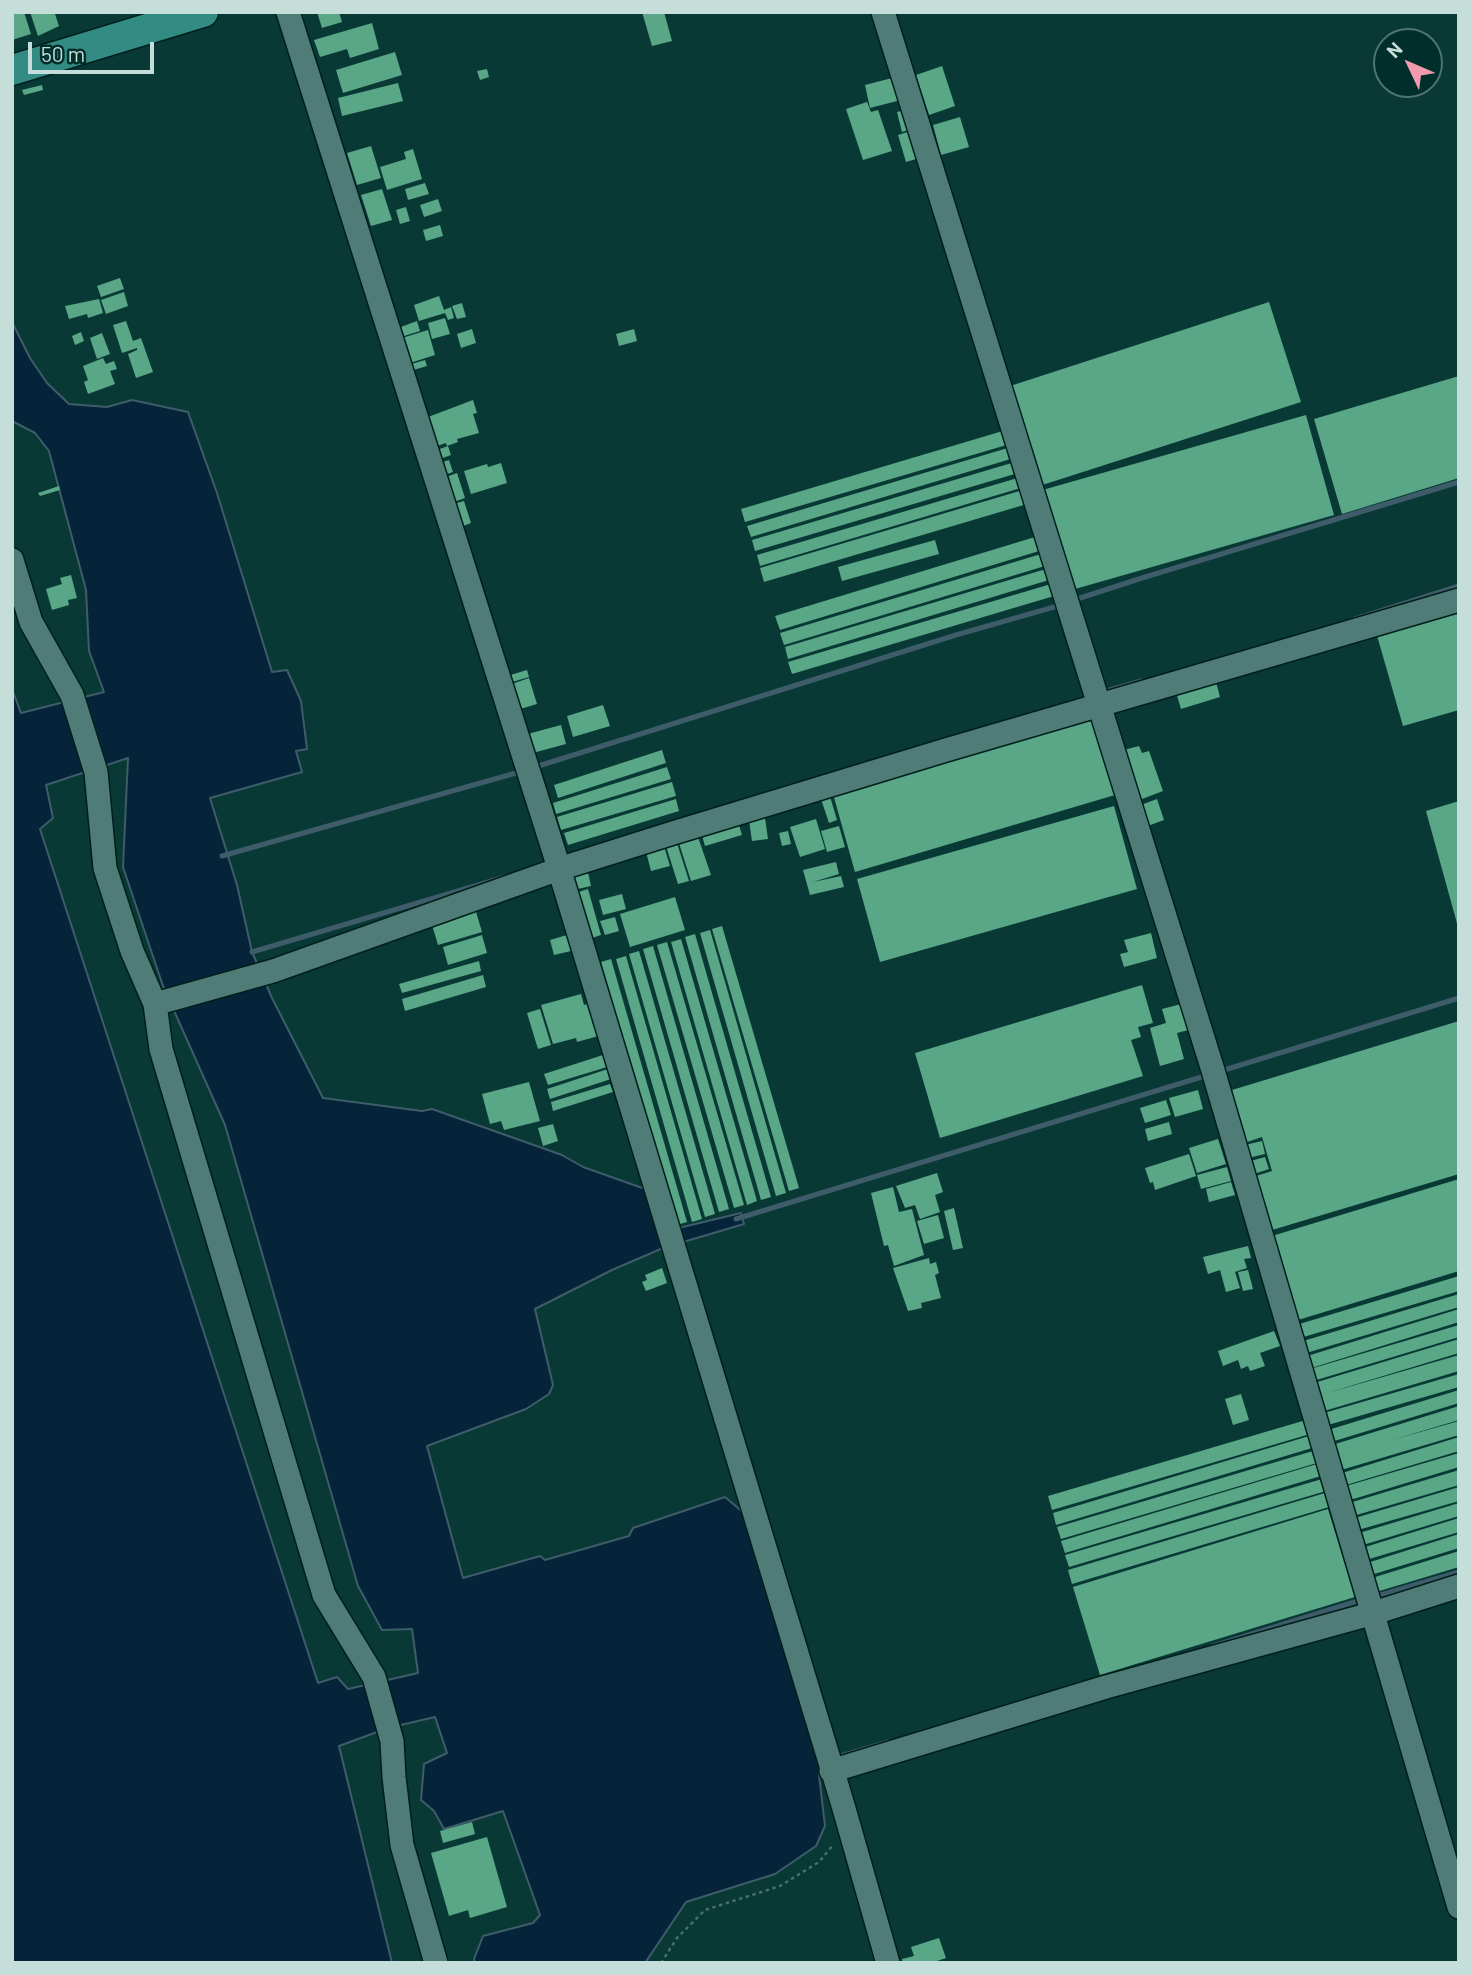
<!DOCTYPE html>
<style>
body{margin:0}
#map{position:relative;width:1471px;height:1975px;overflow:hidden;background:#093935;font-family:Barlow,sans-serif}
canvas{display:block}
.frame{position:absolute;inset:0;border:14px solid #c6deda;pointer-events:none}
.north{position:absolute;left:1373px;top:28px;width:70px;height:70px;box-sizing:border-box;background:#002f2b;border:2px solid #4f7571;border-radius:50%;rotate:314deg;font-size:19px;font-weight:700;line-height:28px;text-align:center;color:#c6deda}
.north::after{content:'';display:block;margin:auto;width:24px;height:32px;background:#f29aae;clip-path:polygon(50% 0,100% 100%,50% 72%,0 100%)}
.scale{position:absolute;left:28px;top:42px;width:126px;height:32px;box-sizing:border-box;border:4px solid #c6deda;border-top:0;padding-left:9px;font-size:21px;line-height:24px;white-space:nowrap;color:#c6deda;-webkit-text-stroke:5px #002f2b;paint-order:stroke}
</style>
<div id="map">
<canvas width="1471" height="1975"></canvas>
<div class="frame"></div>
<div class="north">N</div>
<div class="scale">50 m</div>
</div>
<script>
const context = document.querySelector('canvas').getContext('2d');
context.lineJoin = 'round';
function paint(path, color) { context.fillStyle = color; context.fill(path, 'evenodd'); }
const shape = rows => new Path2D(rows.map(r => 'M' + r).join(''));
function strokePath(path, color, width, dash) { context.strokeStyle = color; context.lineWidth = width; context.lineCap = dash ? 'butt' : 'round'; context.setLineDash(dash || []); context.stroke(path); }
const water = shape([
 [12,322,30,358,47,383,69,404,107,407,132,400,188,412,217,493,272,672,287,670,301,701,307,749,296,751,302,772,210,798,237,885,252,952,272,998,323,1098,422,1111,432,1109,562,1155,583,1167,648,1190,662,1232,741,1213,744,1224,663,1248,612,1270,535,1309,553,1385,549,1394,526,1409,427,1446,463,1578,540,1556,545,1560,629,1536,633,1528,725,1497,745,1514,821,1768,819,1775,825,1826,816,1846,775,1874,686,1902,645,1963,475,1963,474,1959,483,1936,533,1923,540,1915,503,1811,444,1829,434,1811,421,1800,424,1764,447,1753,435,1717,388,1728,339,1746,392,1963,12,1963,12,689,21,713,104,692,89,651,86,590,49,451,35,433,12,421,12,322],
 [128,758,123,867,163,986,225,1125,358,1586,382,1630,412,1629,418,1673,348,1689,337,1677,318,1683,40,829,53,818,46,785,128,758]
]);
const stream = shape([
 [1074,600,1142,578,1459,482],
 [1355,619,1459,586],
 [1106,691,1141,681],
 [532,768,956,635,1061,605],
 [222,856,523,771],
 [252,952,505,877],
 [1221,1071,1459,998],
 [736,1219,1208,1075],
 [1374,1597,1459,1572],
 [1213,1646,1361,1600],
 [834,1758,888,1742]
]);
const building = shape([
 [12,12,24,12,31,34,12,40],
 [30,12,55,14,59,26,38,36],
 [317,12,339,12,342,22,322,28],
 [642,12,664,12,672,41,652,46],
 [372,23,379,49,350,58,347,49,320,57,314,40],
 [395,52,402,75,343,93,336,70],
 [942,66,955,106,929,115,916,75],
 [487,69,489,77,480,80,477,71],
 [896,77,901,100,870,108,865,85],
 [398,83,403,101,342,116,338,98],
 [42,85,43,90,24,95,22,90],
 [867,102,871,112,878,110,892,151,863,160,846,109],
 [909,109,914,128,902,132,897,112],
 [960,117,969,147,941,155,933,125],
 [917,129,926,156,906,162,898,135],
 [371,146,381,178,357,185,347,153],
 [413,149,422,179,387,190,380,167,406,159,404,152],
 [425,183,429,194,408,200,405,189],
 [382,189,392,220,371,226,361,195],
 [438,199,442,211,424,217,420,205],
 [406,207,410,221,400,224,396,210],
 [440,225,443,236,426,241,423,230],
 [120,278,124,289,101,297,97,286],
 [124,292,128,306,106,314,101,300],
 [439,296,444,310,451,307,454,318,448,320,445,313,419,321,414,305],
 [99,299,103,313,88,318,87,314,69,319,65,306],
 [1269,302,1301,402,1036,487,1004,388],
 [462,303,466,317,457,319,452,306],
 [445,318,450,334,432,339,428,323],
 [126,321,133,341,141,338,153,372,136,378,128,354,137,350,137,348,122,353,113,325],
 [417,321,420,331,404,336,401,327],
 [472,329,476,343,461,348,457,334],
 [634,329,637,341,619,346,616,334],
 [428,330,435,355,410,363,402,338],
 [81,332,84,341,75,345,72,336],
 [102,333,110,354,97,359,90,338],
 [103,358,106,364,114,361,117,369,110,371,115,384,88,394,84,382,88,380,83,366],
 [425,360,427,366,410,371,408,365],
 [1459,376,1459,478,1342,514,1314,419],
 [473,400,477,413,473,414,479,433,457,439,458,442,447,446,446,443,437,446,428,417],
 [1306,415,1334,515,1068,591,1039,491],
 [1006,430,1010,444,745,522,741,509],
 [448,446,451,455,437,460,434,451],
 [1011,447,1014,458,751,537,747,526],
 [449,460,453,472,441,476,437,464],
 [1015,462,1018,473,755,551,752,540],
 [501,463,507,483,471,494,464,471,487,464,488,467],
 [457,473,465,498,454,502,446,477],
 [1021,477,1024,487,760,566,757,555],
 [59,486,60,490,40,496,38,493],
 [1023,490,1027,504,764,582,760,568],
 [464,501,471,523,458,528,450,505],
 [1035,537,1039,551,780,630,775,616],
 [935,540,939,554,842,581,838,567],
 [1041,554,1045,566,784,645,780,633],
 [1046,569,1049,580,788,659,785,647],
 [71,575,77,598,68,600,69,605,52,610,46,589,62,584,60,578],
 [1051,584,1054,596,792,674,788,662],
 [1459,608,1459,710,1403,726,1376,632],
 [527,670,529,677,509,683,507,676],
 [529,678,537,704,517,710,509,685],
 [1215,678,1220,697,1181,709,1175,689],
 [603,705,610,726,573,737,567,716],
 [1093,714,1115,795,855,872,833,794],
 [561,725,566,744,529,754,524,735],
 [1139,746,1142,753,1149,751,1163,791,1137,801,1120,751],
 [662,750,666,763,558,798,554,785],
 [667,767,671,779,556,814,553,803],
 [672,782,676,796,561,830,557,817],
 [829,793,837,820,829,823,820,796],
 [676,799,679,811,568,845,564,833],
 [1157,799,1164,820,1145,827,1138,806],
 [1459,801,1459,927,1458,927,1426,811],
 [1114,806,1137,889,880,962,857,879],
 [765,818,768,839,752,841,749,820],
 [816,819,825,849,800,857,790,827],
 [738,822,742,835,705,846,701,832],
 [839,826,845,847,827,852,821,831],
 [788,831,791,844,782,846,779,833],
 [697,834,711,875,691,881,678,840],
 [676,840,689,881,678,884,665,843],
 [663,843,670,866,651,871,645,848],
 [836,862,839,874,813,882,841,876,844,887,810,895,803,870],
 [587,868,591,886,573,890,569,872],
 [588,889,601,935,583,941,569,895],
 [622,894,626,909,603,915,599,900],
 [675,897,685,930,630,947,620,914],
 [474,905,482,932,438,945,430,918],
 [615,917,619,931,605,935,600,921],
 [722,926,799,1188,789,1191,712,929],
 [710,930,786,1193,776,1196,700,933],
 [1151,933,1157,958,1124,967,1120,954,1128,952,1124,940],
 [695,934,771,1197,761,1200,685,937],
 [482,935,487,953,448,965,443,947],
 [567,935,571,951,554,955,550,940],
 [681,939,757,1201,747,1205,671,942],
 [667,942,744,1205,734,1208,657,945],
 [653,946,729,1209,719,1212,643,949],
 [639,951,715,1214,705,1217,629,954],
 [626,956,702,1219,692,1222,616,959],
 [611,959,687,1222,677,1225,601,962],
 [479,961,481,971,402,993,399,984],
 [483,975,486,987,405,1011,402,999],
 [1142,985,1153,1023,1138,1027,1141,1037,1131,1040,1143,1076,940,1138,915,1053],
 [581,994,584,1005,593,1002,602,1035,577,1042,576,1038,553,1044,541,1005],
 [1185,1003,1192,1029,1177,1033,1184,1059,1160,1066,1150,1028,1166,1023,1162,1009],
 [540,1009,551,1045,538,1049,527,1013],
 [1459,1021,1459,1174,1272,1230,1256,1176,1272,1171,1262,1137,1247,1142,1232,1090],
 [603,1055,607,1067,548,1085,544,1074],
 [608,1069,611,1079,550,1099,547,1089],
 [529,1082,540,1121,504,1130,501,1121,490,1124,482,1094],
 [610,1084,613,1092,553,1111,551,1102],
 [1198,1090,1203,1109,1175,1117,1169,1098],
 [1166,1100,1171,1115,1145,1123,1140,1108],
 [1169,1122,1172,1134,1148,1141,1145,1129],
 [553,1124,558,1141,543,1146,538,1128],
 [1218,1139,1226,1164,1197,1173,1189,1148],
 [1262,1141,1265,1154,1244,1159,1241,1146],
 [1189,1154,1196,1176,1155,1190,1153,1182,1150,1183,1145,1168],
 [1265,1157,1269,1169,1251,1175,1247,1162],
 [1227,1167,1231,1181,1201,1189,1197,1175],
 [937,1173,943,1192,935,1195,940,1212,920,1219,915,1205,905,1208,896,1186],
 [1459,1179,1459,1271,1298,1320,1272,1236],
 [1231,1182,1235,1195,1209,1202,1206,1189],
 [893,1187,899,1212,912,1209,924,1255,894,1266,888,1245,884,1246,871,1193],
 [954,1208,963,1248,953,1250,944,1211],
 [938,1215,944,1238,924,1244,917,1221],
 [1248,1246,1251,1258,1244,1259,1247,1268,1235,1272,1240,1288,1226,1292,1220,1270,1208,1274,1203,1257],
 [929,1258,930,1264,936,1262,939,1273,935,1275,941,1298,921,1303,922,1308,908,1311,893,1268],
 [662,1268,667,1283,646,1291,642,1282,647,1280,645,1275],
 [1248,1270,1253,1289,1243,1291,1238,1272],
 [1459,1276,1459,1291,1300,1338,1296,1325],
 [1459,1294,1459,1307,1303,1354,1300,1342],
 [1459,1309,1459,1322,1308,1369,1304,1357],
 [1459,1325,1459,1337,1313,1381,1310,1369],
 [1274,1331,1280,1346,1260,1353,1265,1366,1250,1371,1248,1366,1241,1369,1238,1360,1223,1366,1218,1351],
 [1459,1339,1459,1353,1324,1394,1459,1355,1459,1371,1324,1411,1314,1383],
 [1459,1374,1459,1387,1328,1425,1324,1413],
 [1459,1390,1459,1403,1331,1442,1328,1430],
 [1241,1394,1249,1420,1233,1425,1225,1399],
 [1459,1406,1459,1420,1392,1440,1459,1421,1459,1435,1341,1470,1332,1445],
 [1306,1420,1310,1434,1052,1510,1048,1496],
 [1309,1436,1312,1448,1056,1525,1053,1513],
 [1459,1437,1459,1451,1346,1485,1342,1473],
 [1313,1451,1317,1463,1061,1539,1057,1527],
 [1459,1453,1459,1467,1350,1500,1346,1486],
 [1317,1464,1321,1476,1065,1553,1061,1541],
 [1459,1470,1459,1485,1353,1516,1349,1503],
 [1322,1479,1326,1491,1069,1567,1065,1555],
 [1459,1487,1459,1501,1358,1530,1355,1518],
 [1325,1493,1329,1507,1072,1584,1068,1570],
 [1459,1503,1459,1516,1363,1545,1359,1533],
 [1328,1509,1355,1597,1100,1675,1073,1587],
 [1459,1518,1459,1532,1366,1560,1362,1548],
 [1459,1534,1459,1548,1371,1575,1367,1563],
 [1459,1551,1459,1567,1376,1592,1372,1578],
 [472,1822,475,1834,443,1843,440,1831],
 [487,1837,507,1907,470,1918,468,1910,449,1916,431,1853],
 [939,1938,946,1958,931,1963,903,1963,902,1959,914,1956,911,1947]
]);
const path = shape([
 [661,1963,677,1938,705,1910,780,1886,819,1862,833,1845]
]);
const minor = shape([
 [288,12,554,852,843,1805,888,1963],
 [883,12,1212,1067,1459,1907],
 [12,560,31,622,72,695,96,772,105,868,132,951,155,1004,161,1049,324,1595,374,1677,392,1741,394,1777,402,1845,436,1963],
 [155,1004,273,971,559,869,673,833,946,750,1459,600],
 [831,1771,1106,1687,1374,1613,1459,1586]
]);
const major = shape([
 [12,70,203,12]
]);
paint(water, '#05243a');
strokePath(water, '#3f5c6a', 2);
strokePath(stream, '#3f5c6a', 5);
paint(building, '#59a787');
strokePath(minor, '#001f1c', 26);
strokePath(major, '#001f1c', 33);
strokePath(path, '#476f6b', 2.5, [3.5, 3.5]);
strokePath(minor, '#4f7c76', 23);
strokePath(major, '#328c83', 30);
</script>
